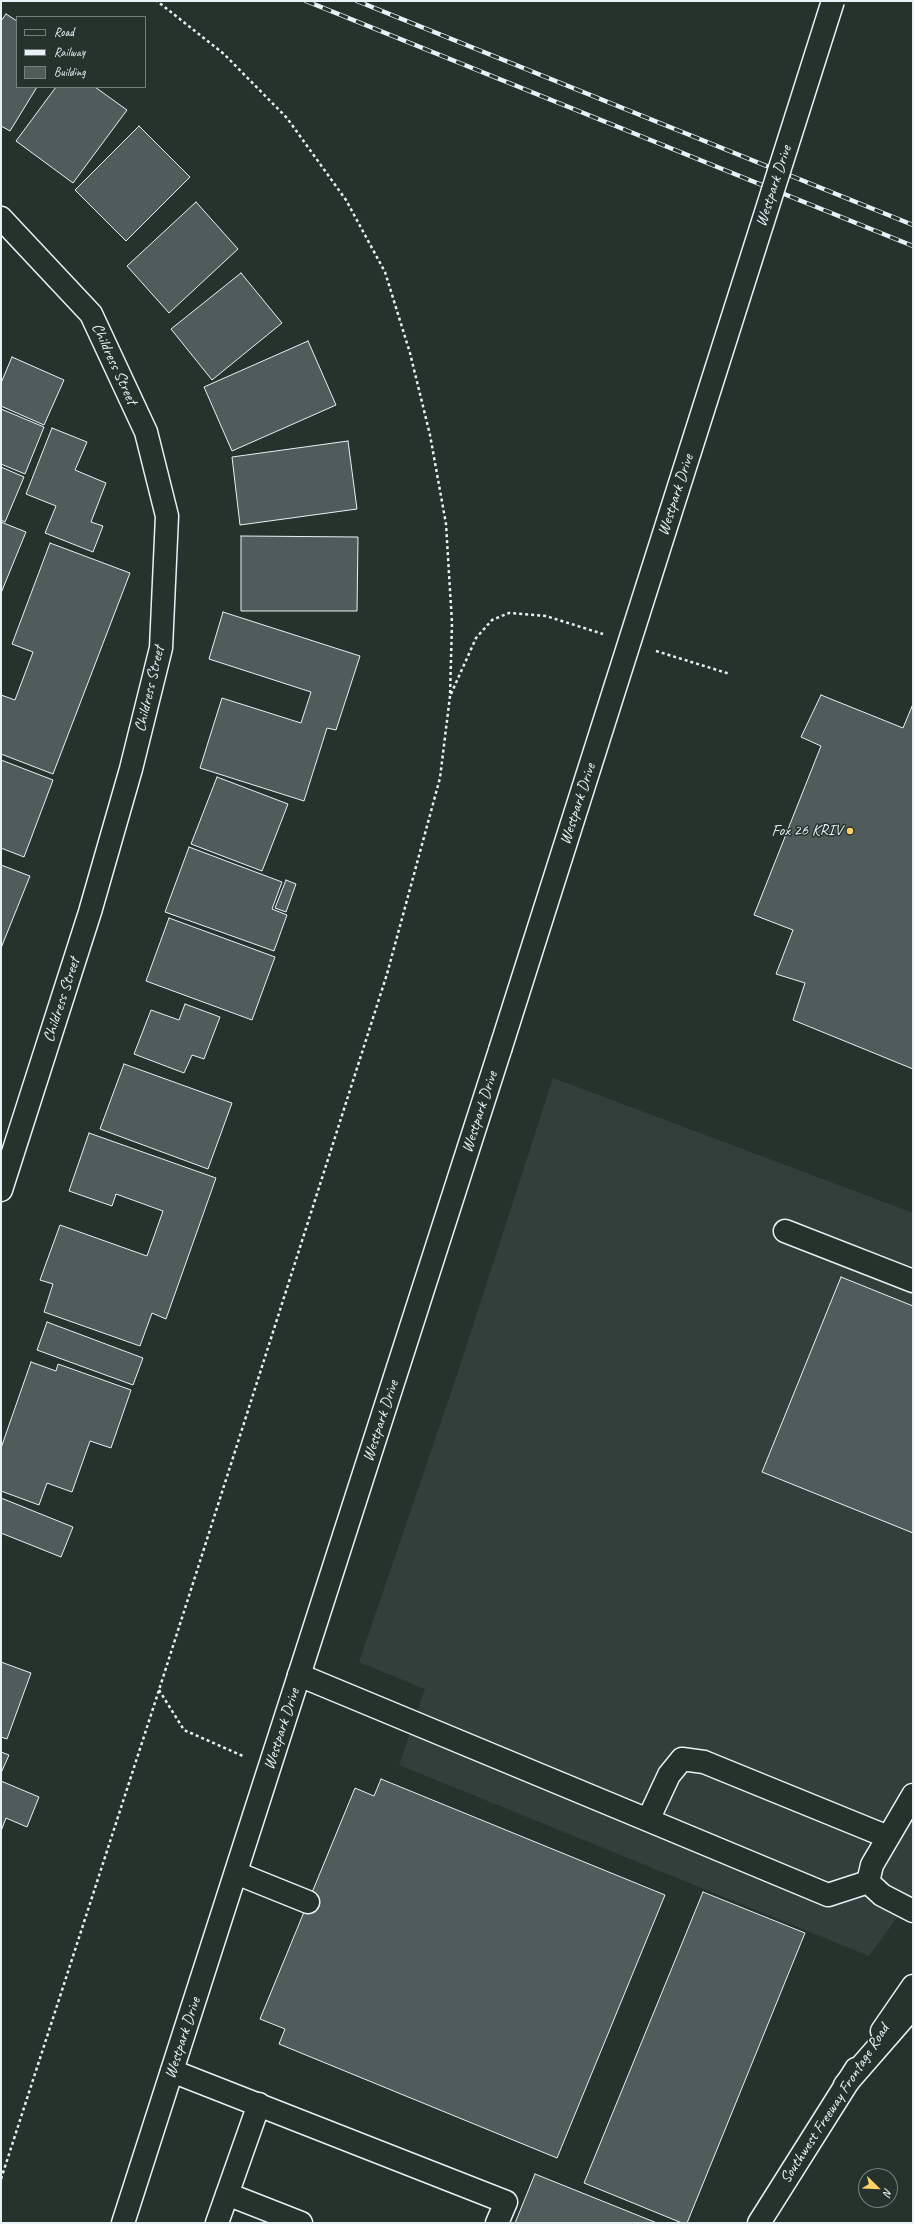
<!DOCTYPE html>
<style>
body{margin:0}
#map{position:relative;width:914px;height:2224px;overflow:hidden;background:#26332d;font-family:Caveat,sans-serif}
canvas{display:block}
.frame{position:absolute;inset:0;border:2px solid #e8f1f8;pointer-events:none}
.legend{position:absolute;left:16px;top:16px;width:130px;height:72px;box-sizing:border-box;background:#26332d;border:1px solid #747f7e;margin:0;padding:5px 7px;list-style:none;font-size:12px;color:#e8f1f8}
.legend li{display:flex;align-items:center;gap:8px;height:20px}
.legend b{width:20px;border:1px solid #747f7e}
.north{position:absolute;left:858px;top:2168px;width:40px;height:40px;box-sizing:border-box;background:#26332d;border:1px solid #747f7e;border-radius:50%;rotate:113deg;font-size:11px;font-weight:700;line-height:16px;text-align:center;color:#e8f1f8}
.north::after{content:'';display:block;margin:auto;width:14px;height:18px;background:#ffd166;clip-path:polygon(50% 0,100% 100%,50% 72%,0 100%)}
</style>
<div id="map">
<canvas width="914" height="2224"></canvas>
<div class="frame"></div>
<ul class="legend">
<li><b style="height:5px;background:#26332d"></b>Road</li>
<li><b style="height:5px;background:#e8f1f8"></b>Railway</li>
<li><b style="height:11px;background:#505c59"></b>Building</li>
</ul>
<div class="north">N</div>
</div>
<script>
const context = document.querySelector('canvas').getContext('2d');
context.lineJoin = 'round';
function paint(path, color) { context.fillStyle = color; context.fill(path, 'evenodd'); }
const shape = rows => new Path2D(rows.map(r => 'M' + r).join(''));
function strokePath(path, color, width, dash) { context.strokeStyle = color; context.lineWidth = width; context.lineCap = dash ? 'butt' : 'round'; context.setLineDash(dash || []); context.stroke(path); }
function write(font, color, halo, rows, align = 'center') {
  context.font = font + ' Caveat,sans-serif'; context.lineWidth = 3; context.setLineDash([]); context.textBaseline = 'middle'; context.strokeStyle = halo; context.fillStyle = color; for (const [text, x, y, turn = 0] of rows) {
    context.save(); context.translate(x, y); context.rotate((+turn || 0) * Math.PI / 180); context.textAlign = isNaN(turn) ? turn : align; if (halo) context.strokeText(text, 0, 0); context.fillText(text, 0, 0); context.restore();
  }
}
const built = shape([
 [553,1078,913,1213,913,1896,869,1956,399,1765,425,1689,359,1662,458,1372]
]);
const building = shape([
 [6,14,17,21,17,87,37,87,10,131,1,126,1,21,6,14],
 [56,87,95,87,127,110,73,183,16,141,56,87],
 [139,126,190,177,126,241,75,190,139,126],
 [196,202,238,249,169,313,127,266,196,202],
 [241,273,282,323,212,380,171,329,241,273],
 [308,341,336,405,232,451,204,387,308,341],
 [12,357,64,380,44,425,1,406,1,383,12,357],
 [1,409,44,427,25,474,1,464,1,409],
 [52,428,87,442,75,470,106,483,91,522,103,526,93,552,45,533,56,506,26,494,52,428],
 [348,441,357,509,240,525,232,457,348,441],
 [1,467,24,477,5,522,1,520,1,467],
 [1,522,26,532,1,593,1,522],
 [241,536,358,537,357,611,241,611,241,536],
 [50,543,130,573,53,774,1,754,1,695,15,700,33,652,12,644,50,543],
 [223,612,360,656,336,730,327,728,304,801,200,768,222,698,301,723,311,692,209,659,223,612],
 [821,695,903,728,913,704,913,1069,793,1020,805,983,776,974,793,930,754,915,821,746,801,737,821,695],
 [1,760,53,780,24,857,1,848,1,760],
 [217,777,288,804,262,871,191,844,217,777],
 [189,847,282,882,272,909,287,915,274,951,165,912,189,847],
 [1,865,30,876,1,948,1,865],
 [286,880,296,884,286,912,275,908,286,880],
 [169,918,275,957,252,1020,146,981,169,918],
 [185,1004,220,1017,204,1059,192,1055,184,1073,134,1054,151,1010,179,1020,185,1004],
 [124,1064,232,1103,208,1169,100,1129,124,1064],
 [89,1133,216,1178,166,1319,152,1313,140,1346,44,1312,53,1284,40,1280,60,1225,147,1256,163,1211,116,1194,112,1206,69,1191,89,1133],
 [841,1277,913,1306,913,1533,762,1472,841,1277],
 [47,1322,143,1358,133,1385,37,1350,47,1322],
 [31,1362,56,1371,58,1364,131,1390,111,1448,90,1441,72,1492,47,1483,39,1505,1,1491,1,1448,31,1362],
 [1,1498,73,1527,61,1557,1,1533,1,1498],
 [1,1662,31,1673,7,1739,1,1737,1,1662],
 [1,1752,9,1755,1,1773,1,1752],
 [381,1779,665,1895,557,2158,279,2044,285,2029,260,2019,355,1788,374,1796,381,1779],
 [1,1781,39,1797,27,1827,6,1818,1,1831,1,1781],
 [703,1892,805,1933,687,2223,682,2223,584,2183,703,1892],
 [535,2174,657,2223,515,2223,535,2174]
]);
const path = shape([
 [656,651,730,674],
 [451,694,476,638,492,620,509,613,546,616,603,634],
 [159,1690,184,1730,243,1756],
 [1,2179,159,1690,387,974,440,778,450,696,452,623,446,524,430,435,410,353,385,272,346,200,287,118,224,54,157,1]
]);
const minor = shape([
 [1,218,91,314,146,432,167,516,161,648,131,769,90,912,1,1190],
 [785,1231,913,1281],
 [299,1675,648,1820],
 [913,1795,872,1865,868,1882,882,1895,913,1911],
 [236,1873,308,1902],
 [868,1882,828,1895,648,1820,669,1775,682,1759,704,1762,888,1837],
 [172,2071,506,2202,497,2223],
 [227,2194,301,2223],
 [217,2223,259,2104]
]);
const major = shape([
 [882,2031,913,1986],
 [123,2223,500,1050],
 [759,2223,856,2069]
]);
const highway = shape([
 [845,2085,913,2007]
]);
const rail = shape([
 [306,1,913,246],
 [357,1,913,225]
]);
const majorBridge = shape([
 [500,1050,833,1]
]);
const markers = [
 [850,831,4,"#ffd166"]
];
const streetNames = [
 ["Westpark Drive",774,186,-72],
 ["Childress Street",114,364,65],
 ["Westpark Drive",676,495,-72],
 ["Childress Street",150,689,-77],
 ["Westpark Drive",578,804,-72],
 ["Childress Street",62,1000,-72],
 ["Westpark Drive",480,1112,-72],
 ["Westpark Drive",381,1421,-72],
 ["Westpark Drive",282,1729,-72],
 ["Westpark Drive",183,2038,-72],
 ["Southwest Freeway Frontage Road",835,2104,-57]
];
const poiNames = [
 ["Fox 26 KRIV",842,831]
];
paint(built, '#333f3a');
paint(building, '#505c59');
strokePath(building, '#e8f1f8', 1);
strokePath(minor, '#e8f1f8', 25);
strokePath(major, '#e8f1f8', 25);
strokePath(highway, '#e8f1f8', 25);
strokePath(path, '#e8f1f8', 2.5, [3, 3]);
strokePath(minor, '#26332d', 22);
strokePath(major, '#26332d', 22);
strokePath(highway, '#26332d', 22);
strokePath(rail, '#e8f1f8', 4.5);
strokePath(rail, '#26332d', 3, [9]);
strokePath(majorBridge, '#e8f1f8', 25, []);
strokePath(majorBridge, '#26332d', 22);
for (const [x, y, r, color] of markers) { const dot = new Path2D(); dot.arc(x, y, r, 0, 2 * Math.PI); context.fillStyle = color; context.fill(dot); strokePath(dot, '#26332d', 1.5); }
write('16px', '#e8f1f8', '#26332d', streetNames);
write('16px', '#e8f1f8', '#26332d', poiNames, 'right');
</script>
